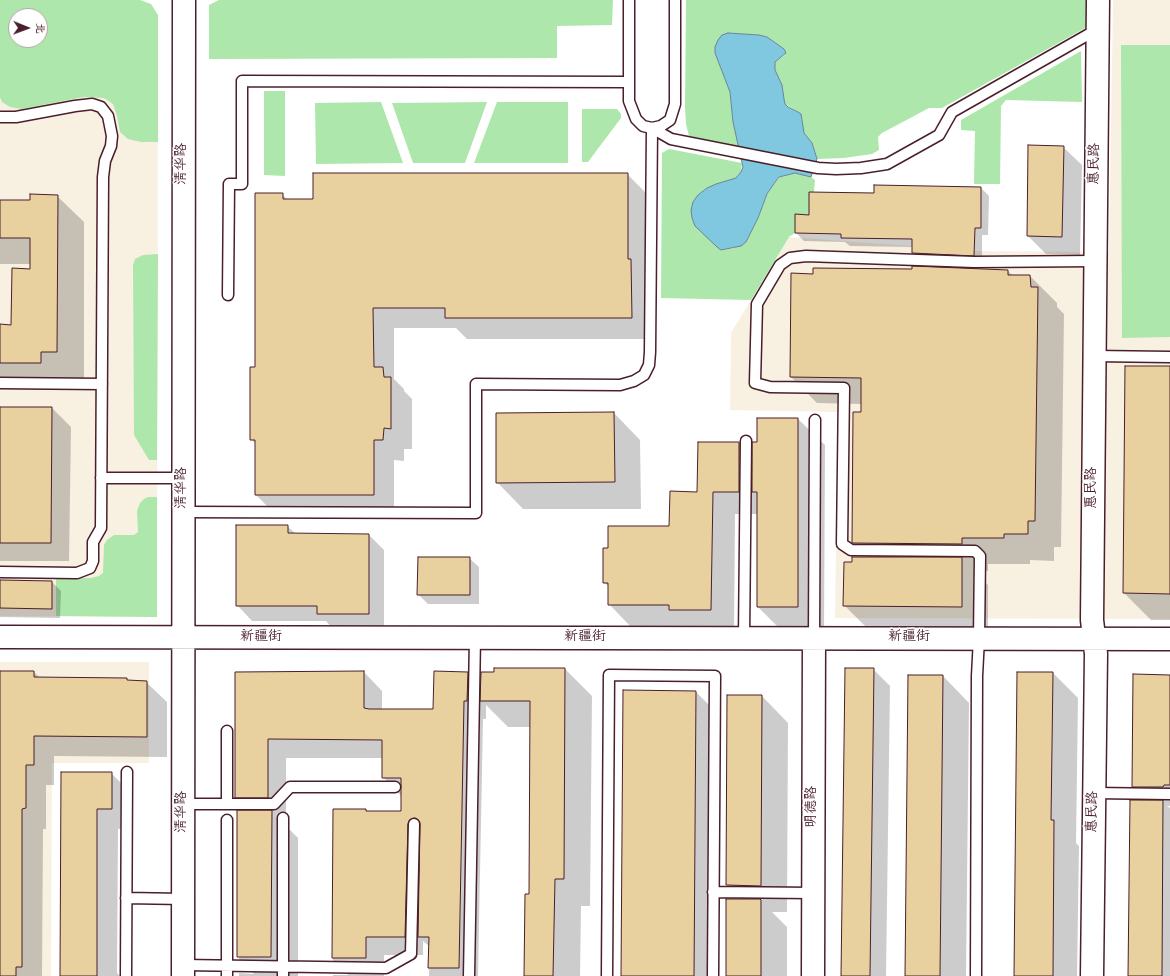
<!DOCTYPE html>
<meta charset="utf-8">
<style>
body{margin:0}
#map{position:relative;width:1170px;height:976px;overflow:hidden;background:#fff;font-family:Dekko,"LXGW WenKai TC",sans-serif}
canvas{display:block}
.north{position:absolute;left:8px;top:8px;width:40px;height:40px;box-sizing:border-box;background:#fff;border:1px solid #b7a5aa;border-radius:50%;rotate:91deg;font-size:11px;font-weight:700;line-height:16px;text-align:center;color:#4a1f2b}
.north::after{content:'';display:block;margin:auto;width:14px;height:18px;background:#4a1f2b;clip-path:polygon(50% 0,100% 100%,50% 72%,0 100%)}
</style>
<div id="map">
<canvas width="1170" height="976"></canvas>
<div class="north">北</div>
</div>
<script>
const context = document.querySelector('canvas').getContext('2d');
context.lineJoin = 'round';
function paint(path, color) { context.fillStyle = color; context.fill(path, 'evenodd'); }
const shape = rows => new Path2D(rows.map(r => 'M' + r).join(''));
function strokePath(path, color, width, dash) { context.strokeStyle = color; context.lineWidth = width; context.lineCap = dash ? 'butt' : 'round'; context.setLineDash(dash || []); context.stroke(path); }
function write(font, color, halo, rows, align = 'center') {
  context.font = font + ' Dekko,"LXGW WenKai TC",sans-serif'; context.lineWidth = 3; context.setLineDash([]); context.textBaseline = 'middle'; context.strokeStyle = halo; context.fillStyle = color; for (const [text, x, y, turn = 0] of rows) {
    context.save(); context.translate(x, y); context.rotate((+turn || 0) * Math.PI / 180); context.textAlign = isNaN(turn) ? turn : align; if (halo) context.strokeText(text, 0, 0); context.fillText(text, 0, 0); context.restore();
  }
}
const built = shape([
 [0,0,140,0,151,4,158,15,157,617,0,616],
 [16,16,40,16,40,40,16,40],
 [1113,0,1170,0,1170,619,835,618,838,412,730,410,731,333,789,237,977,251,1109,252],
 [0,662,149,662,149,763,52,763,51,976,0,976]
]);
const green = shape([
 [0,0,140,0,151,4,158,15,158,142,141,142,128,139,120,132,117,116,113,104,104,98,84,97,22,109,10,107,2,102,0,97],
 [16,16,40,16,40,40,16,40],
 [219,0,613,0,612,25,557,26,557,58,209,59,209,5],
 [686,0,1088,0,1087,27,942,108,929,108,882,133,878,137,879,150,872,154,844,158,817,159,812,143,804,133,802,127,802,118,798,112,785,104,784,99,782,85,775,70,775,62,785,55,784,49,767,37,759,35,728,33,722,35,715,53,730,92,733,122,739,147,689,136,686,124,685,108],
 [1121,45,1170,45,1170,337,1122,338],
 [1081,51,1082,102,1006,100,1001,106,1000,184,974,184,975,131,961,130,961,120],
 [264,91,285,91,285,176,264,175],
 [381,102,403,163,316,164,315,103],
 [487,102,465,163,413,163,392,103],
 [497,102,568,102,568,163,474,163],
 [582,109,617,109,621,114,621,118,588,162,582,162],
 [669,149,742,163,741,172,736,178,716,184,707,188,698,195,693,202,721,250,734,248,746,242,758,218,767,195,773,185,780,177,795,173,811,177,815,180,814,192,809,192,809,215,795,214,795,233,789,237,751,300,661,298,662,153],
 [158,254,157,460,149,460,134,435,133,265,135,259,143,255],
 [148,497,157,497,157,617,56,616,56,578,91,578,99,576,103,573,104,545,107,540,114,535,134,535,138,532,137,511,140,503,144,499]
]);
const water = shape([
 [728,33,759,35,767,37,784,49,786,53,775,62,775,70,782,85,784,99,785,104,788,107,798,112,801,114,804,133,812,143,817,159,811,177,795,173,779,177,773,185,767,194,758,218,746,242,741,246,721,250,717,247,695,226,692,218,691,210,693,202,698,195,707,188,716,184,736,178,741,172,743,167,733,122,730,92,715,53,715,47,718,40,722,35,728,33]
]);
const shadow = shape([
 [1063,147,1082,165,1080,255,1046,254,1028,236],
 [627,174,648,195,652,339,467,339,456,328,394,328,394,379,404,389,404,391,412,399,412,449,404,449,404,461,394,460,394,516,277,516,256,495,256,444,251,439,256,368,282,194,288,200,314,200],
 [981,188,989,196,988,235,982,235,982,263,921,261,913,253,913,247,850,246,845,242,804,241,796,233,810,216],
 [57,196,84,222,84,378,67,378,67,390,0,389,0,325,12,326,30,270,31,264,0,264,0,201,31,201],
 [1008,271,1013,276,1030,276,1057,303,1057,307,1064,314,1061,547,1054,547,1054,561,1030,560,1030,564,988,564,988,571,973,570,988,585,988,633,871,632,844,605,853,563,868,558,853,543,862,404,817,403,791,377],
 [1170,367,1170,620,1151,620,1124,593],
 [0,408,52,408,71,427,69,561,0,561],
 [614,413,640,440,641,509,523,509,497,482],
 [798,419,825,445,824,633,784,633,758,607,758,514,735,514,734,632,692,632,687,627,631,627,609,604,609,587,604,582,609,549,670,527,698,493,699,443,739,443,753,457,758,443],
 [287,526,296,534,369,535,384,550,384,629,333,629,326,621,252,621,237,605],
 [469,558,479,567,479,604,428,604,418,594],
 [0,581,52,582,61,591,60,618,0,617],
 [565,669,592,696,590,906,581,906,580,976,525,976,530,895,531,727,508,727,486,705,486,719,483,719,478,976,429,976,430,947,423,941,423,955,384,955,384,976,333,976,333,975,348,975,333,960,334,810,366,810,368,812,402,812,401,796,383,777,383,758,286,758,286,816,276,816,298,838,298,976,239,976,239,973,254,974,239,959,238,812,250,812,236,797,236,673,364,672,382,691,382,709,434,710,467,673,482,687],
 [873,669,890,686,886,976,842,976],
 [0,672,34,672,40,678,126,679,129,682,146,682,167,702,167,757,54,756,54,785,46,785,46,829,43,829,42,976,0,976],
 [1053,673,1078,698,1076,843,1079,846,1077,976,1015,976],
 [943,676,969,703,966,976,906,976],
 [1170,676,1170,806,1167,806,1170,808,1170,976,1129,976,1148,801,1133,787],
 [696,692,714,710,712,976,622,976],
 [728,696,762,696,788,723,787,912,772,912,787,927,787,976,727,976,742,900,728,885],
 [62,773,111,773,132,794,132,829,118,829,117,973,120,976,61,976]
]);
const building = shape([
 [1028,145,1064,146,1062,237,1027,236,1028,145],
 [313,173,628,173,628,259,631,259,632,318,445,318,445,308,373,308,374,367,383,367,384,377,391,377,391,429,384,428,383,440,374,440,374,495,255,495,255,440,250,440,250,367,255,367,255,193,283,193,283,199,313,199,313,173],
 [874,185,981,187,981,228,975,228,974,256,912,253,912,239,841,238,841,234,795,233,795,214,809,215,809,192,874,193,874,185],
 [30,194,58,195,57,352,41,352,41,363,0,363,0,324,11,325,12,268,30,269,30,238,0,238,0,200,30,200,30,194],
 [912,266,1008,270,1008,275,1030,275,1031,287,1038,287,1035,521,1028,521,1028,534,1004,534,1004,538,962,538,962,544,852,543,853,412,861,412,861,378,790,377,791,273,813,274,813,268,912,269,912,266],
 [1125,366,1170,366,1170,594,1123,593,1125,366],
 [0,407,52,407,51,543,0,543,0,407],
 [614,412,615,482,496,483,496,413,614,412],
 [757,418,798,418,798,607,757,607,757,492,752,492,752,442,757,442,757,418],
 [698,442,739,442,739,492,713,492,711,610,669,610,669,605,608,605,608,583,603,583,603,548,608,548,608,526,669,526,670,491,697,492,698,442],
 [236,525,288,525,288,533,369,534,369,614,317,614,317,606,236,606,236,525],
 [418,557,470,557,470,595,417,595,418,557],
 [852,557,962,557,962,607,843,606,844,562,852,562,852,557],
 [0,580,52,581,52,609,0,608,0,580],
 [494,668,565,668,564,879,555,879,553,976,524,976,525,894,529,894,530,701,480,701,481,672,494,672,494,668],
 [845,668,874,668,870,976,841,976,845,668],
 [0,671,34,671,34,677,127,678,127,680,147,681,147,737,34,736,34,765,26,765,26,808,22,809,22,967,16,967,16,976,0,976,0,671],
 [364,671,364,708,369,709,433,709,434,671,468,672,467,701,464,701,459,968,428,968,429,937,418,937,420,824,419,821,415,818,411,819,408,824,405,937,366,937,366,958,332,958,333,809,366,809,366,811,401,811,401,778,382,778,382,740,268,739,268,798,235,798,235,672,364,671],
 [1017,672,1053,672,1051,820,1054,820,1053,976,1014,976,1017,672],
 [1133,674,1170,675,1170,785,1164,785,1163,787,1132,787,1133,674],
 [908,675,943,675,940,976,905,976,908,675],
 [623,690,696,691,694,976,621,976,623,690],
 [727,695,762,695,761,886,726,885,727,695],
 [61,772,112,772,112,809,97,809,97,976,60,976,61,772],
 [1130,800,1163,800,1162,976,1128,976,1130,800],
 [237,810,272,810,271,957,237,957,237,810],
 [726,899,760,899,761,900,761,976,726,976,726,899]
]);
const lane = shape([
 [0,117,16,117,75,106,92,104,101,107,108,116,112,136,111,146,105,161,103,177,101,528,93,542,93,561,90,568,77,573,0,572],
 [652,128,671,139,818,168,836,169,861,168,887,164,939,135,952,112,1098,29],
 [652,128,661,126,670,120,675,104,675,0],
 [228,295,229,184,242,184,242,81,628,82],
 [1094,356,1170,357],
 [0,383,102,384],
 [101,478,183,478],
 [183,512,476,513,476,384,620,385,634,381,644,375,649,365,650,352,652,128,643,126,636,119,629,101,629,0],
 [744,638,746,441],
 [814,638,815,420],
 [1094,793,1170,794],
 [183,804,274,804,290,787,395,787],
 [227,804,227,731],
 [713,892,813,893],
 [126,898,183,899],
 [183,965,386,968,411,954,414,824],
 [126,976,127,772],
 [227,976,227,820],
 [283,976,283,818],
 [469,976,475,638],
 [607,976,609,675,715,676,713,976],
 [976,976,977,676,979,638,980,556,975,551,851,550,842,544,844,388,770,387,755,383,757,304,780,265,790,258,806,256,974,262,1095,261]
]);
const secondary = shape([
 [0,637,1170,639],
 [183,976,184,0],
 [813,976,814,638],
 [1092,976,1096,654,1092,620,1098,0]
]);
const streetNames = [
 ["清华路",183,164,-90],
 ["惠民路",1096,164,-89],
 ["清华路",183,488,-90],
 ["惠民路",1093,488,-90],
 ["新疆街",261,638],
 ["新疆街",585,638],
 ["新疆街",909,638],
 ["明德路",813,807,-90],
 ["清华路",183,812,-90],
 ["惠民路",1094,812,-89]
];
paint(built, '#f8f1e2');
paint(green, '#ade7ab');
paint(water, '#80c7e0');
strokePath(water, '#6a8498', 1);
paint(shadow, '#0003');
paint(building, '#e9d09f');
strokePath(building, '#4a1f2b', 1);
strokePath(lane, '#4a1f2b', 13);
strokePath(secondary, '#4a1f2b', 25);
strokePath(lane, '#fff', 10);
strokePath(secondary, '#fff', 22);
write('14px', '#4a1f2b', '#fff', streetNames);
</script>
